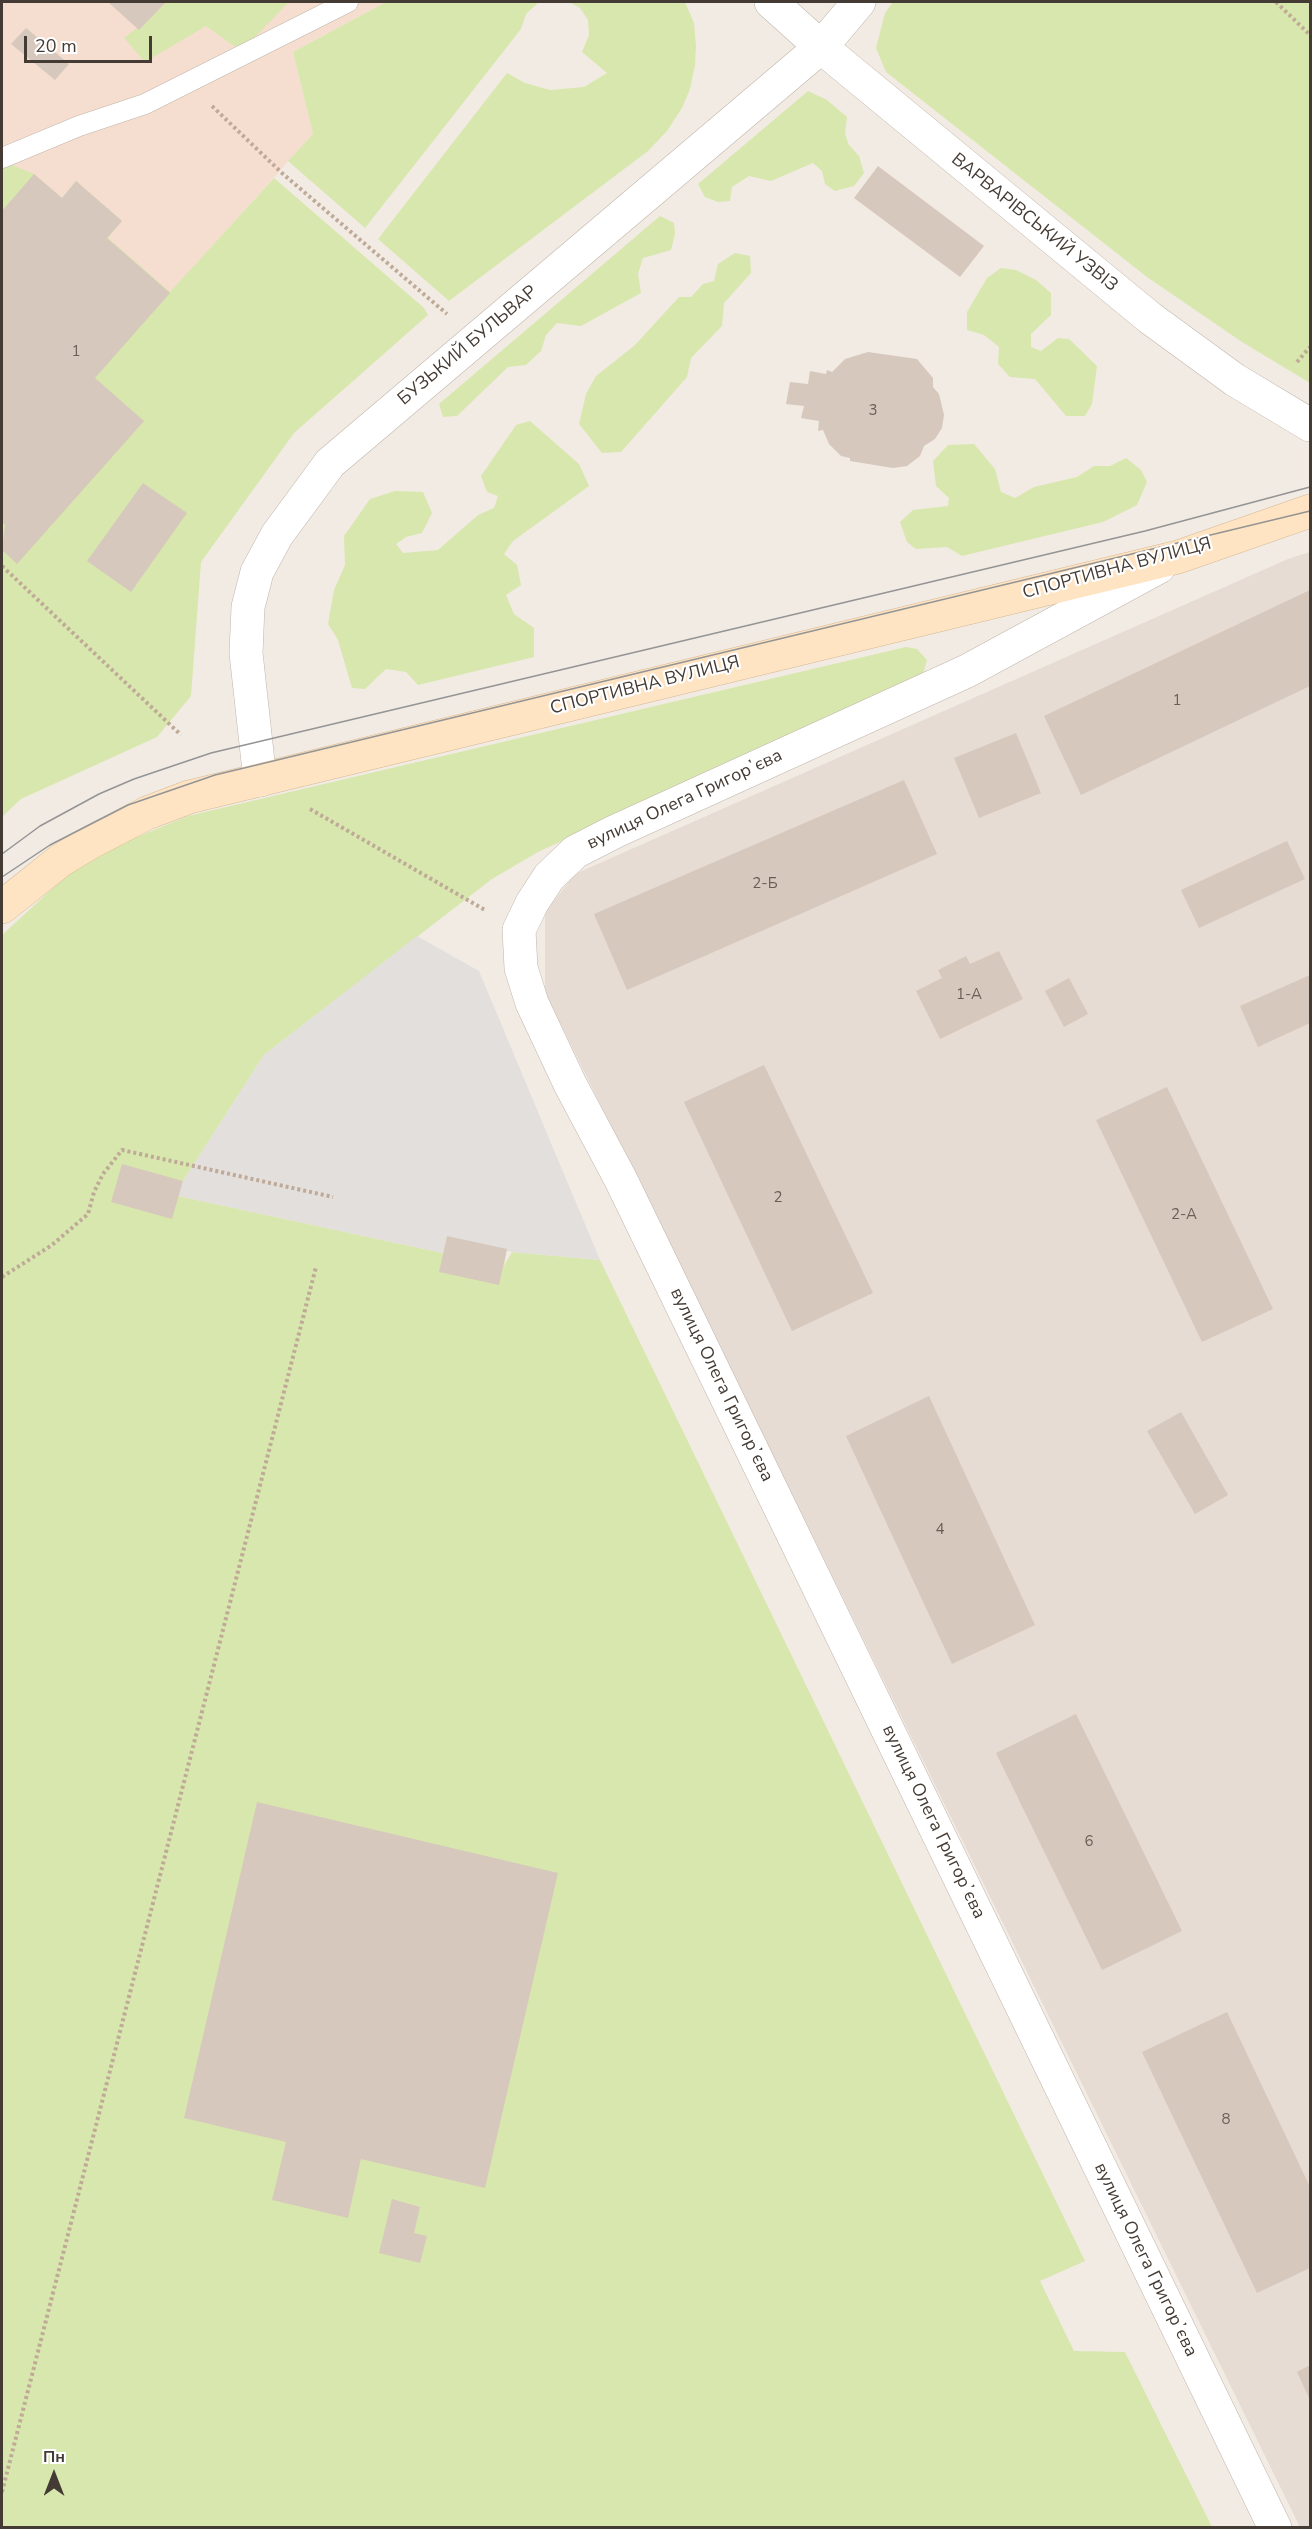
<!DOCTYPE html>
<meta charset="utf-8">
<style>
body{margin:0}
#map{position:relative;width:1312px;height:2529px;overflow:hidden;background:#f2ebe4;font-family:"Nunito Sans",sans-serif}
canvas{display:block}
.frame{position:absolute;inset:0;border:3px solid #443b34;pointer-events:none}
.north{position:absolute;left:24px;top:2445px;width:60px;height:60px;-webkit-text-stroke:4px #fff;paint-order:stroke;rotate:0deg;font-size:16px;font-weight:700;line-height:24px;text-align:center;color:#443b34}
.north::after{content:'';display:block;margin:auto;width:21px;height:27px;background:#443b34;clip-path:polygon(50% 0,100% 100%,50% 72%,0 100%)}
.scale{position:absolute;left:24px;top:36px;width:128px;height:27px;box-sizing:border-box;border:3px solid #443b34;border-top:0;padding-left:8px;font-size:18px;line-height:21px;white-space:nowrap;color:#443b34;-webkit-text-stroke:4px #fff;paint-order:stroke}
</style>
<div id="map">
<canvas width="1312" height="2529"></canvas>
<div class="frame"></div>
<div class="north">Пн</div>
<div class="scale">20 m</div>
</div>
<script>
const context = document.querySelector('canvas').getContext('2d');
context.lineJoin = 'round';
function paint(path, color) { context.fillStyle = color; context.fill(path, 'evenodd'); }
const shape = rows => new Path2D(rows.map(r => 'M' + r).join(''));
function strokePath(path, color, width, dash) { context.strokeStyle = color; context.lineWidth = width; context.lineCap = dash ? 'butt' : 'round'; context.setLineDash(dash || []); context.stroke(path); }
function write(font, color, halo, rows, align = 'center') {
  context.font = font + ' "Nunito Sans",sans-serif'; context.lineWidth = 4.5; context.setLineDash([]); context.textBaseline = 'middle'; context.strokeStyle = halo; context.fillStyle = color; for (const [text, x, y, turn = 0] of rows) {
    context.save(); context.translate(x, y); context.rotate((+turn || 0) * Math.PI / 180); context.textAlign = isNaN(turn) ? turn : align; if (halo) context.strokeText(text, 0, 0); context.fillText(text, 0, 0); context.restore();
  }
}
const residential = shape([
 [1310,552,1310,2527,1300,2527,545,992,545,912,575,874,1288,559]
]);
const commercial = shape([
 [2,2,386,2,293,52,313,134,170,293,107,238,76,181,62,198,2,161]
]);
const green = shape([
 [166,2,289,2,241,51,206,26,145,62,124,38,137,28,139,30],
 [386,2,539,2,526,14,521,29,365,228,288,161,313,134,293,52],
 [569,2,685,2,694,23,696,46,695,65,690,89,682,108,667,131,648,151,449,301,378,239,507,73,525,83,550,90,584,87,607,73,582,52,589,35,588,20,580,8],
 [893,2,1310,2,1310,383,1242,342,1147,277,886,72,876,48,885,13],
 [808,91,827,100,847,117,845,134,849,145,859,156,864,173,854,186,835,191,825,184,822,171,813,163,771,181,749,176,732,187,730,201,718,202,705,197,698,184],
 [2,161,34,174,62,198,76,181,122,221,108,238,170,292,274,178,424,308,428,315,294,433,201,562,191,696,157,737,21,799,2,817],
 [660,216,674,223,675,234,671,250,643,258,638,274,641,293,581,326,557,323,546,335,541,351,526,365,508,367,457,416,443,417,439,404],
 [735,253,750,256,751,273,724,303,722,326,691,358,687,377,621,452,602,453,579,424,586,394,596,376,635,345,679,297,691,297,703,284,714,281,718,264],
 [1001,268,1016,270,1036,280,1051,293,1051,315,1031,334,1031,347,1041,351,1058,338,1069,339,1097,366,1092,404,1085,416,1066,416,1035,379,1010,377,998,364,999,347,984,335,967,330,967,312,987,278],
 [530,421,579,464,589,486,513,541,504,554,517,565,521,585,506,595,514,614,534,628,534,657,418,685,406,672,386,669,365,689,352,688,338,640,328,624,334,590,345,565,344,536,370,499,395,491,423,492,432,513,422,533,406,537,396,544,403,553,438,550,478,515,494,508,498,496,487,492,481,476,516,425],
 [974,444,995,469,1001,492,1015,498,1034,487,1077,477,1094,466,1110,466,1126,458,1141,470,1147,482,1137,505,1103,522,962,556,947,547,916,549,907,542,900,522,913,510,948,506,949,498,936,486,933,461,948,445],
 [906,647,917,649,927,660,923,674,538,852,492,879,264,1055,183,1181,178,1196,443,1253,447,1236,507,1249,504,1266,512,1252,600,1260,1085,2261,1040,2281,1074,2351,1125,2352,1212,2527,2,2528,2,935,66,876,120,844,188,816]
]);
const parking = shape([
 [417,936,479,971,600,1260,512,1252,447,1236,443,1253,178,1196,183,1181,264,1055]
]);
const building = shape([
 [108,2,166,2,139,30],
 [26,28,69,64,55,80,11,44],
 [878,166,984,246,960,277,854,198],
 [34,174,62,198,76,181,122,221,107,238,170,293,95,378,144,421,17,564,2,550,5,525,2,522,2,211],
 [868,352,917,359,933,378,933,387,939,394,944,415,942,428,935,439,924,446,920,456,907,466,893,468,850,461,850,458,841,456,829,444,823,430,818,431,819,421,801,418,804,406,786,404,790,382,808,384,810,371,826,374,827,370,832,372,845,359],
 [143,483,187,513,131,592,87,561],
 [1310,590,1310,686,1081,795,1044,716],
 [1016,733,1041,793,979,818,954,758],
 [904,780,937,854,627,990,594,914],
 [1287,841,1305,879,1199,928,1181,890],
 [999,951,1023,999,940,1039,916,991,942,978,938,970,966,956,970,964],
 [1310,975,1310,1023,1258,1047,1240,1006],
 [1069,978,1088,1014,1064,1027,1045,991],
 [764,1065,873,1293,792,1331,684,1102],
 [1167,1087,1273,1309,1202,1342,1096,1120],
 [122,1164,183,1181,172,1219,111,1202],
 [447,1236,507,1249,499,1285,439,1272],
 [929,1396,1035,1625,952,1664,846,1436],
 [1181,1412,1228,1495,1195,1514,1147,1431],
 [1076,1714,1182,1931,1102,1970,996,1753],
 [257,1802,558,1873,485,2188,361,2159,348,2218,272,2200,286,2142,184,2118],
 [1227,2012,1310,2187,1310,2268,1257,2293,1142,2052],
 [392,2199,420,2207,414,2233,427,2236,420,2263,379,2253],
 [1310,2365,1310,2400,1297,2372]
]);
const path = shape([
 [1276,2,1310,35],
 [212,106,283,174,447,314],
 [1297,362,1310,347],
 [2,566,181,735],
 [310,809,485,910],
 [2,1277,52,1245,88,1214,94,1192,103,1174,122,1150,333,1197],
 [2,2492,316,1267]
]);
const lane = shape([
 [2,158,79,126,145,104,348,2]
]);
const street = shape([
 [771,2,821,47,1150,318,1235,380,1310,425],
 [1159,567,967,671,614,832,575,852,549,877,532,903,519,930,521,968,532,1003,570,1084,621,1180,1275,2528],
 [260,780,246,653,248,607,257,572,277,535,330,463,821,47,859,2]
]);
const secondary = shape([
 [2,907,61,860,91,842,147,813,189,797,1178,557,1310,511]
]);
const tram = shape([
 [2,854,40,826,99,794,134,779,211,753,1145,531,1310,487],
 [2,877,50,845,128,805,215,775,1310,511]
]);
const numberNames = [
 ["1",76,352],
 ["3",873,411],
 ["1",1177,701],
 ["2-Б",765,884],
 ["1-А",969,995],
 ["2",778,1198],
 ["2-А",1184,1215],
 ["4",940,1530],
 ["6",1089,1842],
 ["8",1226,2120]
];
const streetNames = [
 ["ВАРВАРІВСЬКИЙ УЗВІЗ",1034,223,39],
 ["БУЗЬКИЙ БУЛЬВАР",468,346,-40],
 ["СПОРТИВНА ВУЛИЦЯ",1117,569,-15],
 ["СПОРТИВНА ВУЛИЦЯ",645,686,-14],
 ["вулиця Олега Григорʼєва",685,800,-25],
 ["вулиця Олега Григорʼєва",721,1385,64],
 ["вулиця Олега Григорʼєва",933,1822,64],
 ["вулиця Олега Григорʼєва",1145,2260,64]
];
paint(residential, '#e6dcd3');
paint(commercial, '#f5decf');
paint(green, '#d8e7ad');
paint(parking, '#e3dfdd');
paint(building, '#d7c8bd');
strokePath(lane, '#c0b4aa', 21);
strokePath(street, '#c0b4aa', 34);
strokePath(secondary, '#d5b896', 34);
strokePath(path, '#bfaa98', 4, [3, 3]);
strokePath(lane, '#fff', 20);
strokePath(street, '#fff', 33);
strokePath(secondary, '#fee4c2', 33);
strokePath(tram, '#949494', 1.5);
write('15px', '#695e56', null, numberNames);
write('18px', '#443b34', '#fff', streetNames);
</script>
